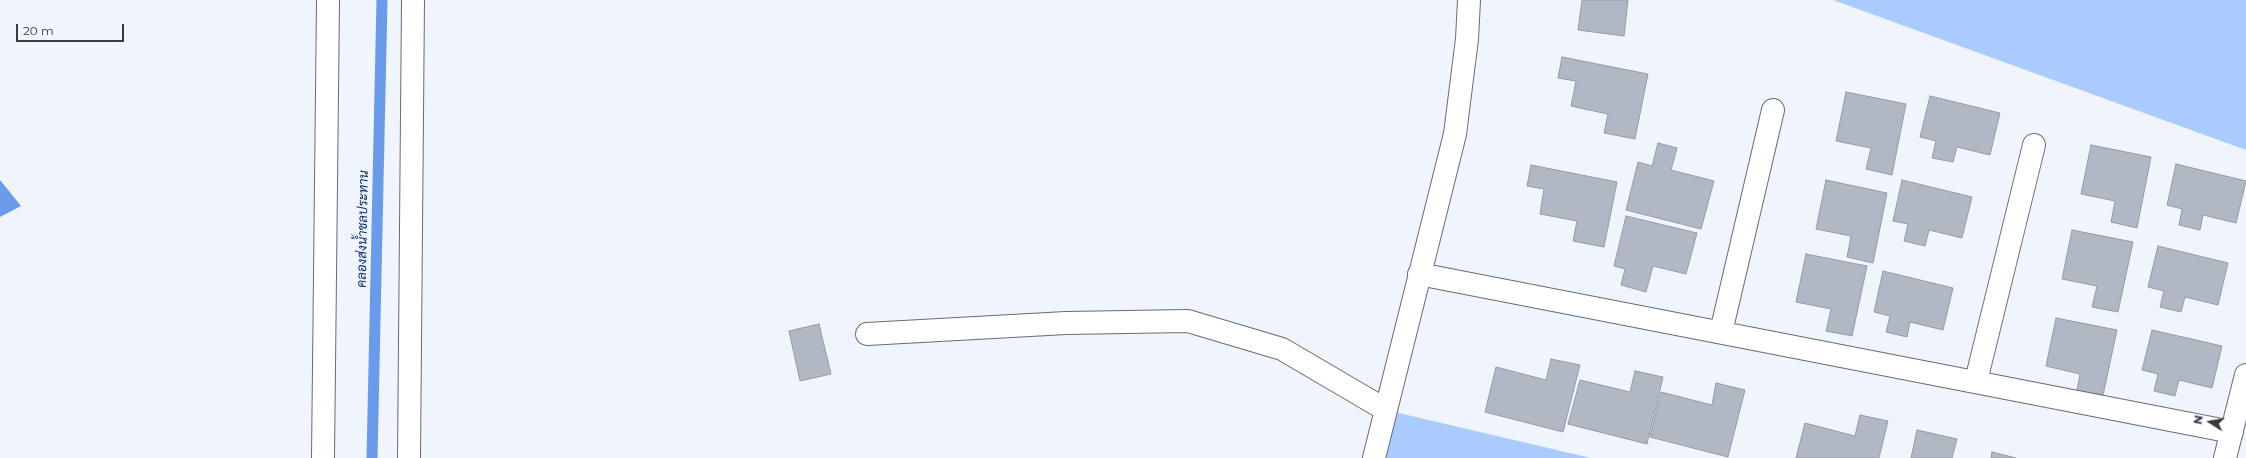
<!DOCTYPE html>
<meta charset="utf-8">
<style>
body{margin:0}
#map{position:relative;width:2246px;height:458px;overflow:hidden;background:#f0f5fd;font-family:Montserrat,sans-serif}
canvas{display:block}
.north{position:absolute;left:2190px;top:402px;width:40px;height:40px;-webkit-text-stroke:3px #f0f5fd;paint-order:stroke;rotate:281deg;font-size:11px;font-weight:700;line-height:16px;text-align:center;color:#373a3f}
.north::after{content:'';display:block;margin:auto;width:14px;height:18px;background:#373a3f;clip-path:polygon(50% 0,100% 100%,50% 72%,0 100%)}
.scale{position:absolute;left:16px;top:24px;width:108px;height:18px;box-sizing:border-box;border:2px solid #373a3f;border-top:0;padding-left:5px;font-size:12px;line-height:14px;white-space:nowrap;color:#373a3f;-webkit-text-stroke:3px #f0f5fd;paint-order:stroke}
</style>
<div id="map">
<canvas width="2246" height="458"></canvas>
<div class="north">N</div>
<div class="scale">20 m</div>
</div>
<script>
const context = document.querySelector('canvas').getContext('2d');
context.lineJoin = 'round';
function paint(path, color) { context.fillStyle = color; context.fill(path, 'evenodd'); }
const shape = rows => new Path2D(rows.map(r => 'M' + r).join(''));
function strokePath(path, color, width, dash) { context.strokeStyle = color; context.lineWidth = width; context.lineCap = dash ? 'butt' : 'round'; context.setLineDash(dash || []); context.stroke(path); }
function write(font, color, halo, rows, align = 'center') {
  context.font = font + ' Montserrat,Sarabun,sans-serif'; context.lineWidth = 3; context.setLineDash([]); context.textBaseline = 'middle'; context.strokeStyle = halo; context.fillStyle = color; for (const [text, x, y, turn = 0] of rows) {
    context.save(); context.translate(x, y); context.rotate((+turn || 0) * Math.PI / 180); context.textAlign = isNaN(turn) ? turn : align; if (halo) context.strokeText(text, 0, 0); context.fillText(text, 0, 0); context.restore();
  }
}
const green = shape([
 [1833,0,2246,0,2246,150],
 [1386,410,1591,458,1374,458]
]);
const water = shape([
 [0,180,21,206,0,217]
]);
const stream = shape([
 [372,458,382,0]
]);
const building = shape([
 [1582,0,1628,0,1624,36,1578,30,1582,0],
 [1562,57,1648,74,1635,139,1604,133,1608,114,1571,106,1576,81,1558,78,1562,57],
 [1846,92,1906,104,1892,175,1866,169,1871,148,1836,141,1846,92],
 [1930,96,2000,113,1990,155,1957,147,1953,162,1932,158,1936,141,1920,137,1930,96],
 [1658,143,1677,148,1671,170,1714,181,1701,229,1626,210,1638,162,1652,166,1658,143],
 [2091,145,2151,157,2137,228,2111,222,2115,201,2081,194,2091,145],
 [2176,164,2246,181,2236,223,2203,215,2200,230,2179,225,2182,209,2167,205,2176,164],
 [1531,165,1617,182,1604,247,1573,241,1577,221,1540,214,1544,189,1527,186,1531,165],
 [1826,180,1887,193,1873,263,1847,257,1851,236,1816,229,1826,180],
 [1902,180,1972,197,1962,238,1929,230,1925,246,1904,241,1908,224,1893,221,1902,180],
 [1626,216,1697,233,1686,274,1653,266,1646,292,1621,285,1625,269,1614,266,1626,216],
 [2072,230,2133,242,2118,312,2092,307,2097,286,2062,279,2072,230],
 [2158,246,2228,263,2218,305,2185,297,2181,312,2160,307,2164,291,2148,287,2158,246],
 [1806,254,1867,266,1852,336,1826,331,1831,309,1796,302,1806,254],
 [1883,271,1953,288,1943,330,1910,322,1907,337,1886,332,1890,316,1874,312,1883,271],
 [2056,318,2117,330,2102,400,2076,395,2080,374,2046,366,2056,318],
 [819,324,831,374,800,381,789,331,819,324],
 [2152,330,2222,346,2212,388,2179,380,2175,396,2154,391,2158,374,2142,370,2152,330],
 [1551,359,1580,365,1563,432,1485,412,1496,367,1546,380,1551,359],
 [1635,371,1663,377,1647,444,1568,424,1580,380,1630,392,1635,371],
 [1716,383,1745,390,1728,457,1650,437,1661,392,1712,405,1716,383],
 [1860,415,1888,421,1879,458,1796,458,1805,423,1855,436,1860,415],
 [1917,430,1957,439,1952,458,1911,458,1917,430],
 [1992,452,2016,458,1991,458,1992,452]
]);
const minor = shape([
 [1419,274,2232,432],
 [1721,332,1773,110],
 [867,334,1066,323,1188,321,1282,349,1386,410],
 [1976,381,2034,145],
 [323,458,328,0],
 [409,458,413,0],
 [1374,458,1455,134,1467,39,1469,0],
 [2225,458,2246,375]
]);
const waterNames = [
 ["คลองส่งน้ำชลประทาน",363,229,-89]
];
paint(green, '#abcbfe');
paint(water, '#6a9beb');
strokePath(stream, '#6a9beb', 11);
paint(building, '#b0b8c4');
strokePath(building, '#949ba7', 1);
strokePath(minor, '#656c76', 24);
strokePath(minor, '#fff', 22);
write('italic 13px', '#002a6f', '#f0f5fd', waterNames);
</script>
